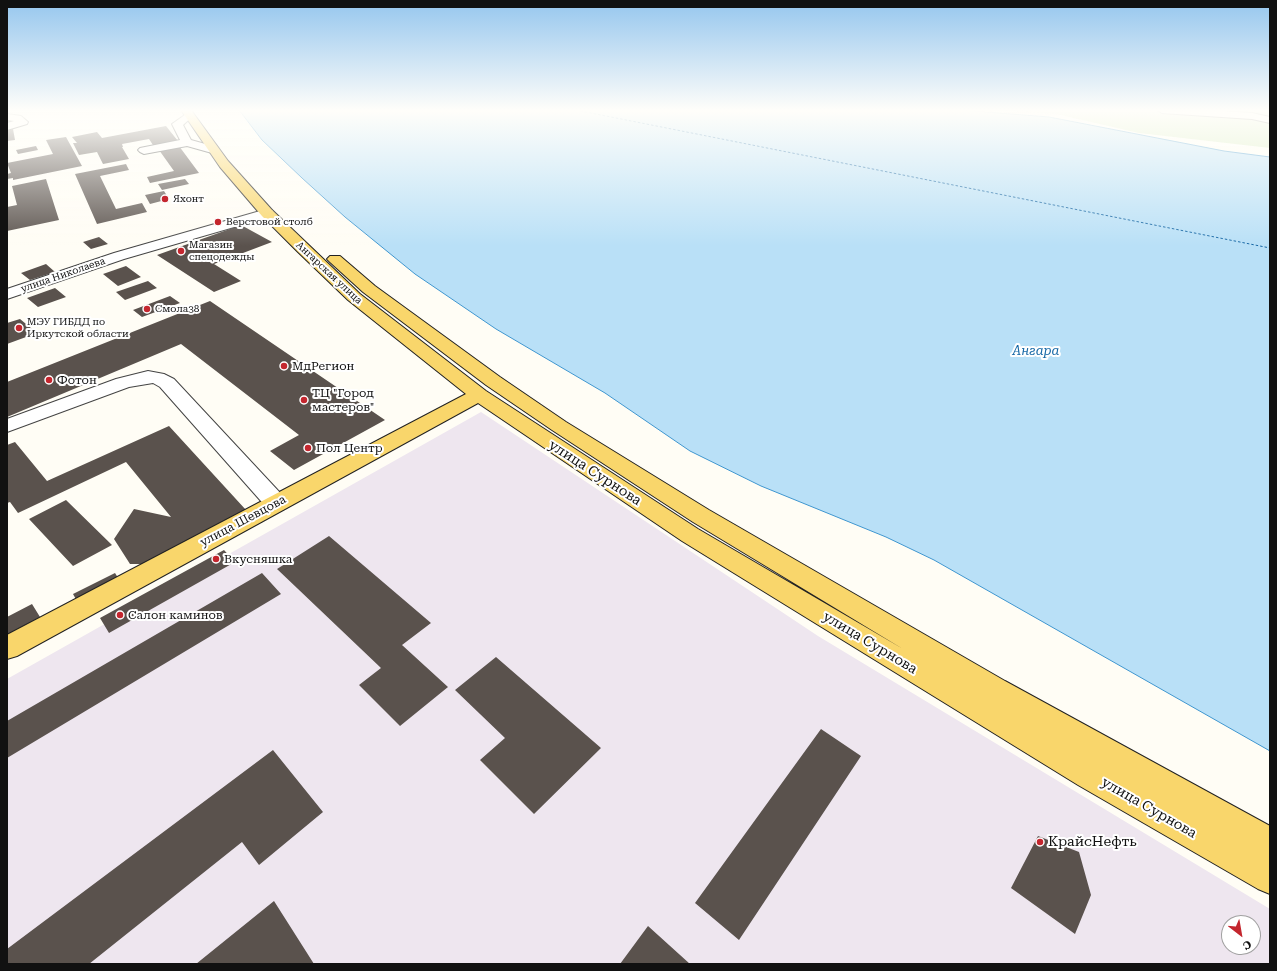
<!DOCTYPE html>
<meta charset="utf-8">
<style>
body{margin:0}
#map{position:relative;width:1277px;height:971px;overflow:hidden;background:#fffdf5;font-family:"Roboto Serif",serif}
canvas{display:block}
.frame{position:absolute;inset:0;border:8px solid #111;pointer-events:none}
.north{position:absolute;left:1221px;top:915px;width:40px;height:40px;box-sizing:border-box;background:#fff;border:1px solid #a0a0a0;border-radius:50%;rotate:149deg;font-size:11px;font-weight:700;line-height:16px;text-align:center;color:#111}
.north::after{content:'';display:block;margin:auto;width:14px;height:18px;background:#c4262e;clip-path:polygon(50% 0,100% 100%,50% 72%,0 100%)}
</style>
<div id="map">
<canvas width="1277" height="971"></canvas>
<div class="frame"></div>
<div class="north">С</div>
</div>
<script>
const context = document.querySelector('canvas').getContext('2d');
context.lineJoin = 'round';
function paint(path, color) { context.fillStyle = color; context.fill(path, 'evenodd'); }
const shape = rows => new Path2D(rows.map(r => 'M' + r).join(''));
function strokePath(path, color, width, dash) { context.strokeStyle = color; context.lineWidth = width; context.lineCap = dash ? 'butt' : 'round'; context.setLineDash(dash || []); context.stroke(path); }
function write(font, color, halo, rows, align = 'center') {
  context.font = font + ' "Roboto Serif",serif'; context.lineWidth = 4; context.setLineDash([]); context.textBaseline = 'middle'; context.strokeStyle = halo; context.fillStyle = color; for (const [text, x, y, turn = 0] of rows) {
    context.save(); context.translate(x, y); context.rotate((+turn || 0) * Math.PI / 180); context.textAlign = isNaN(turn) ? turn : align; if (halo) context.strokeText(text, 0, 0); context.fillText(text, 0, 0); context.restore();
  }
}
const industrial = shape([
 [481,412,818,636,1270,909,1270,964,7,964,7,679],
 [1229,923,1253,923,1253,947,1229,947]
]);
const green = shape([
 [1004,110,1270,110,1270,148,1139,133,1056,114]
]);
const water = shape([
 [239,110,962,110,1049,117,1224,151,1270,157,1270,751,934,560,886,537,761,486,690,451,605,393,496,329,415,274,345,217,302,178,262,140,239,110]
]);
const ferry = shape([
 [576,110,1270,248]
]);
const building = shape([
 [166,126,178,141,153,145,149,139,122,144,123,147,122,147,129,159,103,164,97,152,79,155,73,143,77,143,72,137,97,132,102,138],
 [13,129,15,140,7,141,7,130],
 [66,137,82,166,13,180,13,178,7,179,7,174,11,173,7,163,53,154,46,140],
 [36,146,38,150,18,154,16,150],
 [179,146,199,173,150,183,147,177,174,171,159,150],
 [126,164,129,170,100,176,116,209,142,203,147,212,97,224,75,174],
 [46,179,59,220,7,231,7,207,17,205,12,186],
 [185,179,189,184,162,190,158,184],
 [164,191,169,199,150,204,145,195],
 [241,225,272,242,214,264,241,281,214,292,157,255],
 [99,237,108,244,91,249,83,242],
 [46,264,55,272,30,280,21,273],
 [126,266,141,277,118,286,103,274],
 [148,281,157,288,125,300,116,292],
 [55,288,66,297,38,307,27,298],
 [170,296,180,303,142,317,133,310],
 [210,301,385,420,294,470,270,451,299,435,181,344,7,417,7,382],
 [20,319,37,333,7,344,7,323],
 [169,426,246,510,154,564,130,564,114,539,134,509,171,517,126,462,18,513,10,502,7,503,7,445,15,442,47,481],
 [66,500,112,545,73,566,29,519],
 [329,536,431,623,402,645,448,687,400,726,359,685,381,668,277,569],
 [224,550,235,562,109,633,100,618],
 [115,573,120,581,78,603,73,594],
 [262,573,281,594,7,758,7,721],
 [32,604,40,617,14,631,7,644,7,617],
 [496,657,601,748,534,814,480,760,505,738,455,690],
 [821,729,861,756,739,940,695,903],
 [273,750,323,812,259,865,242,842,89,964,7,964,7,949],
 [1038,836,1079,852,1091,895,1075,934,1011,888],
 [274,901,314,964,196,964],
 [648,926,690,964,620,964]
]);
const minor = shape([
 [1157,110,1206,110,1252,113,1270,117,1270,123,1252,119,1162,113,1157,110],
 [189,112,194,115,183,125,191,140,216,147,218,149,216,151,212,153,187,146,144,154,140,152,138,150,140,148,180,140,172,124,189,112],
 [7,114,21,116,28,122,27,124,7,130,7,123,14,121,7,120,7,114],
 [267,209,272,210,274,213,272,216,124,259,7,299,7,289,114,253,267,209],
 [148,371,164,374,174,379,284,497,287,503,284,509,276,511,268,509,160,387,153,383,129,387,7,432,7,419,116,379,148,371]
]);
const major = shape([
 [181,110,191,110,228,161,272,210,360,294,486,391,698,529,903,649,693,522,552,430,486,385,363,292,330,262,327,259,330,256,340,256,375,286,500,377,566,422,709,510,1005,681,1270,826,1270,894,1258,889,1078,785,682,541,478,403,17,656,7,659,7,635,466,394,348,300,298,252,262,216,220,167,181,110]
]);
const markers = [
 [165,199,4,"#c4262e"],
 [218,222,4,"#c4262e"],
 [181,251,4,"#c4262e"],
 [147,309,4,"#c4262e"],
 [19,328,4,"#c4262e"],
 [284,366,4,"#c4262e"],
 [49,380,4,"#c4262e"],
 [304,400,4,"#c4262e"],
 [308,448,4,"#c4262e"],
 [216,559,4,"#c4262e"],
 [120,615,4,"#c4262e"],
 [1040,842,4,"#c4262e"]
];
const farPoinames = [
 ["Яхонт",173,199],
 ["Верстовой столб",226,222],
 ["Магазин",189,245],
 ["спецодежды",189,257],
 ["Смола38",155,309],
 ["МЭУ ГИБДД по",27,322],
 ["Иркутской области",27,334]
];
const farStreetnames = [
 ["Ангарская улица",329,273,43],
 ["улица Николаева",63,275,-19]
];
const poiNames = [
 ["МдРегион",292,366],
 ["Фотон",57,380],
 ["ТЦ \"Город",312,393],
 ["мастеров\"",312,407],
 ["Пол Центр",316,448],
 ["Вкусняшка",224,559],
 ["Салон каминов",128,615]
];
const streetNames = [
 ["улица Шевцова",243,521,-28]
];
const waterNames = [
 ["Ангара",1036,351]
];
const nearStreetnames = [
 ["улица Сурнова",595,473,33],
 ["улица Сурнова",870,643,31],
 ["улица Сурнова",1149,808,30]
];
const nearPoinames = [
 ["КрайсНефть",1048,842]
];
paint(industrial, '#eee6ef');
paint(green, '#d5ebbd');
paint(water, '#b9e0f7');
strokePath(water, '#3f96cf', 1);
strokePath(ferry, '#1768a6', 1, [2.5, 2]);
paint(building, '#5a524d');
strokePath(minor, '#444', 2);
strokePath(major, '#222', 2);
paint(minor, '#fff');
paint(major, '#f9d66b');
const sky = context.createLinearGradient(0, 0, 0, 246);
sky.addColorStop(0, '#95c6ee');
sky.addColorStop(0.45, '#fffefa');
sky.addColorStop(1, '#fffefa00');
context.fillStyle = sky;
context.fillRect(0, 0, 1277, 246);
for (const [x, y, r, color] of markers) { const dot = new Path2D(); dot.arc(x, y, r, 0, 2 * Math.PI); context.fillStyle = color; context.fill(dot); strokePath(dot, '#fff', 1.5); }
write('10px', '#111', '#fff', farPoinames, 'left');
write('10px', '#111', '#fff', farStreetnames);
write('12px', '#111', '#fff', poiNames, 'left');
write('12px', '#111', '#fff', streetNames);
write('italic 13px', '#1768a6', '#fff', waterNames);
write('14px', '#111', '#fff', nearStreetnames);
write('14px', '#111', '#fff', nearPoinames, 'left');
</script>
